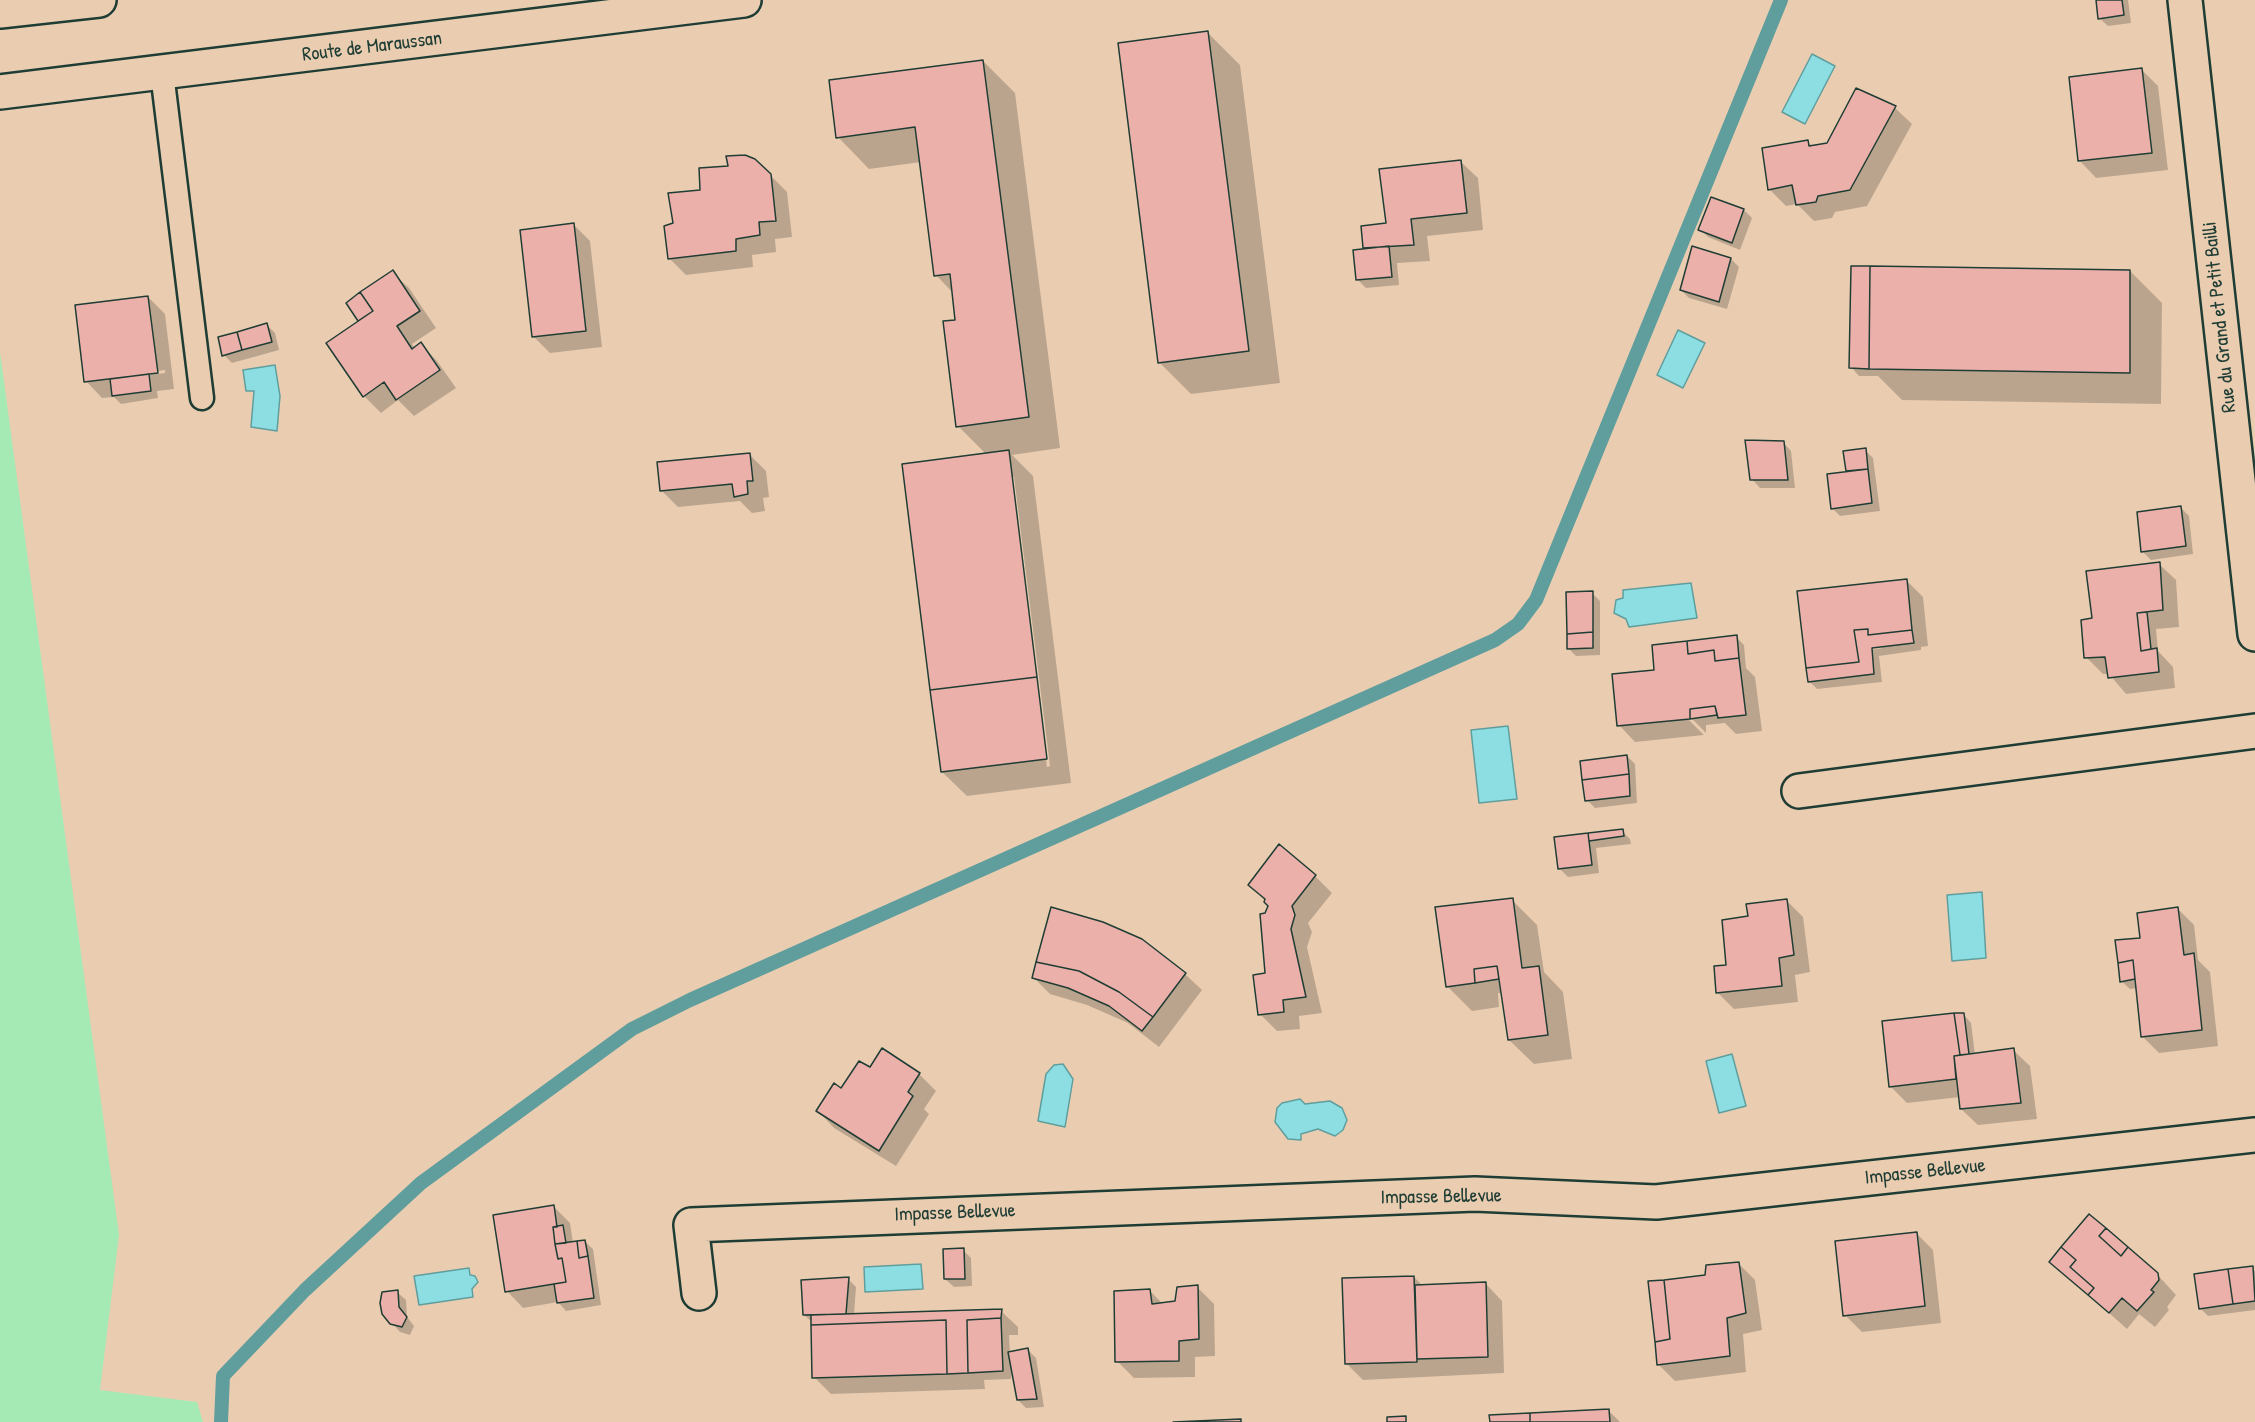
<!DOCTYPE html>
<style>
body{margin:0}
canvas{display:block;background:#eacdb1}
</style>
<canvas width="2255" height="1422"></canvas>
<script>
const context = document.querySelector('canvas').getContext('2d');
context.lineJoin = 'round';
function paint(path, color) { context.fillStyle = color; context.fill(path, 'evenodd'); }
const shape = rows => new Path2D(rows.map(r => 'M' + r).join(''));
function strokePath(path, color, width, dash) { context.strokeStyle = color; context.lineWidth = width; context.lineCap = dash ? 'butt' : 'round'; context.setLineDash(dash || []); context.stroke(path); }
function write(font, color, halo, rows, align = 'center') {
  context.font = font + ' "Patrick Hand",sans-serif'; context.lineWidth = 5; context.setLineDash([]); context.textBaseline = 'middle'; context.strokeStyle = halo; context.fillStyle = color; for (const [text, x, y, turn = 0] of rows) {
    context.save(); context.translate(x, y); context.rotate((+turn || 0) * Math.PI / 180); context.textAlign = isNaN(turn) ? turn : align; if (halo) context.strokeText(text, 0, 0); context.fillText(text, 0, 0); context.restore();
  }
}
const green = shape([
 [0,352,119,1235,100,1390,197,1402,203,1422,0,1422]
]);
const water = shape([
 [1812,54,1835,66,1805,124,1782,112,1812,54],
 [1678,330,1705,343,1683,388,1657,375,1678,330],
 [275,365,280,396,277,431,251,427,254,391,246,391,243,370,275,365],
 [1691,583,1697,618,1629,627,1626,619,1614,613,1616,600,1623,598,1623,590,1691,583],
 [1508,726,1517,799,1479,803,1471,730,1508,726],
 [1982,892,1986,958,1952,961,1947,895,1982,892],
 [1732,1054,1746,1106,1719,1113,1706,1061,1732,1054],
 [1063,1064,1073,1079,1065,1127,1038,1121,1046,1074,1054,1065,1063,1064],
 [1300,1099,1305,1104,1330,1101,1342,1108,1347,1120,1343,1130,1335,1136,1318,1129,1301,1134,1301,1140,1288,1139,1275,1122,1277,1108,1282,1103,1300,1099],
 [921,1264,923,1289,865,1292,864,1267,921,1264],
 [469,1268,470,1275,475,1276,478,1282,472,1289,473,1297,419,1305,414,1276,469,1268]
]);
const shadow = shape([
 [2097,0,2128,0,2131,23,2108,26,2099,18],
 [1208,33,1240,65,1280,383,1191,394,1159,362],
 [983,61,1015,93,1060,448,1012,455,1033,476,1071,783,967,796,942,772,986,454,958,426,957,321,953,293,936,275,921,162,869,169,838,137],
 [1011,477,1014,477,1050,766,1047,767],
 [2141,69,2158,86,2168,170,2096,178,2080,161],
 [1895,108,1912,124,1867,206,1835,212,1832,218,1814,221,1797,204,1786,206,1769,189,1807,141,1813,147,1828,144],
 [755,160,787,192,792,237,775,239,776,252,752,255,753,267,686,275,669,258,675,224,701,191,729,167],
 [1461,162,1478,178,1483,230,1427,236,1430,261,1397,263,1399,285,1366,288,1358,280,1367,250,1365,247,1387,224],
 [1712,198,1744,210,1752,218,1740,250,1708,237,1700,229],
 [574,225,590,241,602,347,550,353,533,336],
 [1731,259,1739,267,1727,309,1689,298,1681,290],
 [2130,271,2162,303,2161,404,1902,400,1878,376,1859,376,1851,367],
 [392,272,409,288,436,328,412,344,415,348,421,344,437,361,456,388,414,416,398,400,381,413,364,396,359,320],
 [148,297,165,314,174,389,157,391,158,398,121,404,114,397,102,398,86,381],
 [165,370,165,373,148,375,145,373],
 [267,325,275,333,279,350,232,363,224,355],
 [1783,442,1791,451,1795,488,1760,488,1752,479],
 [1865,450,1873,458,1880,511,1840,516,1832,508,1847,472,1845,452],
 [749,454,766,471,769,497,763,498,765,511,752,513,740,501,678,507,662,491],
 [2181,508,2189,516,2193,554,2151,560,2143,552],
 [2159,564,2176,580,2179,627,2156,629,2158,651,2173,667,2175,688,2126,694,2109,674,2103,674,2086,657,2093,619],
 [1906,580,1923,597,1928,646,1921,647,1921,650,1879,656,1882,682,1817,689,1809,681],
 [1881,645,1883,648,1865,651,1864,648],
 [1592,593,1600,601,1600,655,1576,656,1568,648],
 [1736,637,1744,645,1746,668,1755,677,1762,731,1736,734,1725,723,1706,725,1706,733,1685,712,1683,714,1704,735,1635,742,1619,725,1655,672],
 [1627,756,1635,764,1637,803,1595,808,1587,800],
 [1622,831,1630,839,1631,844,1596,848,1599,873,1568,877,1560,869,1555,839],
 [1315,876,1332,893,1308,923,1312,932,1307,947,1322,1013,1299,1016,1300,1029,1277,1031,1260,1014,1266,974,1263,951,1266,950,1266,915,1270,906,1250,885],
 [1512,900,1537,925,1544,972,1563,992,1572,1059,1534,1064,1509,1040,1502,993,1498,993,1499,1007,1472,1011,1447,986],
 [1787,901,1803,917,1810,972,1795,975,1798,1002,1734,1009,1717,992,1749,918],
 [2177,908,2194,925,2198,960,2210,972,2218,1046,2159,1053,2142,1036,2138,988,2130,989,2121,981,2141,939],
 [1185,974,1202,990,1159,1047,1128,1023,1087,1005,1050,994,1033,977],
 [1963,1014,1971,1023,1975,1055,2013,1050,2030,1066,2037,1119,1978,1125,1961,1109,1960,1097,1907,1103,1890,1086],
 [870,1070,919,1074,936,1091,924,1109,929,1114,896,1166,834,1128,818,1111],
 [553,1206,570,1223,573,1243,584,1241,593,1249,601,1305,566,1311,558,1302,523,1308,507,1291],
 [1916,1233,1933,1250,1941,1323,1862,1332,1845,1315],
 [963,1250,971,1258,972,1286,954,1287,945,1279],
 [1738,1263,1755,1280,1762,1330,1743,1334,1746,1372,1675,1381,1659,1365,1706,1276],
 [2252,1268,2255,1271,2255,1310,2208,1316,2200,1308],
 [2155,1272,2176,1295,2167,1307,2169,1310,2155,1327,2139,1314,2127,1329,2098,1303],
 [1414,1277,1423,1286,1486,1284,1502,1301,1504,1373,1363,1380,1346,1363],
 [848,1279,856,1287,854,1315,1001,1311,1018,1327,1018,1335,1009,1335,1010,1354,1028,1350,1036,1358,1044,1407,1026,1408,1018,1400,1012,1367,1011,1379,984,1380,985,1389,831,1394,814,1377,813,1323,804,1315],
 [1197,1287,1214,1304,1215,1356,1195,1357,1195,1377,1134,1378,1117,1361,1150,1291,1163,1304,1176,1303],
 [397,1292,406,1300,407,1317,414,1326,410,1335,400,1332,392,1323],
 [1609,1411,1620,1422,1491,1422]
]);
const stream = shape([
 [221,1422,223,1376,305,1290,421,1183,632,1029,690,1000,1495,640,1518,624,1536,600,1781,0]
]);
const building = shape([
 [2096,0,2122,0,2124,15,2098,19,2096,0],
 [1208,31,1249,351,1158,363,1118,43,1208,31],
 [983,60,1029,417,956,427,943,321,955,320,950,274,934,276,915,127,836,138,829,80,983,60],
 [2142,68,2152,153,2078,161,2069,77,2142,68],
 [1856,88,1896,106,1850,190,1818,196,1816,202,1796,205,1792,185,1768,190,1762,148,1808,140,1809,146,1827,143,1856,88],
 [745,155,755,159,771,174,776,221,759,222,760,235,736,239,736,251,668,259,664,226,673,223,668,193,700,190,699,168,728,166,726,156,745,155],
 [1461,160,1467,213,1411,219,1414,245,1363,248,1361,226,1386,223,1379,169,1461,160],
 [1711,197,1744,209,1732,243,1698,230,1711,197],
 [574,223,586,331,532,337,520,230,574,223],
 [1389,246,1392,277,1356,280,1353,250,1389,246],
 [1692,246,1731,258,1719,302,1680,290,1692,246],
 [1851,266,1870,266,1869,369,1849,368,1851,266],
 [1870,266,2130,270,2130,373,1869,369,1870,266],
 [393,270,420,311,397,326,412,349,421,342,440,370,396,400,384,382,363,397,326,343,373,311,360,292,393,270],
 [360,292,373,311,358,321,346,303,360,292],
 [148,296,158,373,84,382,75,305,148,296],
 [267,323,272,342,242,350,237,332,267,323],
 [237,332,242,350,222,356,218,337,237,332],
 [149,374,151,391,112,396,110,379,149,374],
 [1745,440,1784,441,1788,480,1750,480,1745,440],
 [1866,448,1868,469,1846,471,1843,451,1866,448],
 [1009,450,1037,677,930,690,902,464,1009,450],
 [750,453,753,481,747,481,748,494,734,497,732,484,660,491,657,462,750,453],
 [1868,469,1872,503,1831,509,1827,474,1868,469],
 [2181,506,2186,546,2141,552,2137,512,2181,506],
 [2160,562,2163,610,2137,613,2141,651,2157,648,2159,672,2108,678,2105,657,2084,658,2081,620,2092,618,2086,571,2160,562],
 [1907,579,1912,630,1868,635,1868,629,1854,630,1859,662,1806,668,1797,591,1907,579],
 [1593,591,1593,632,1567,634,1566,592,1593,591],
 [2147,612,2151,649,2141,651,2137,613,2147,612],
 [1868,629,1868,635,1912,630,1914,643,1872,648,1874,674,1808,682,1806,668,1859,662,1854,630,1868,629],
 [1593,632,1593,648,1567,649,1567,634,1593,632],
 [1737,635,1739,658,1715,661,1714,650,1688,654,1687,641,1737,635],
 [1687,641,1688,654,1714,650,1715,661,1739,658,1746,715,1718,718,1715,706,1690,709,1690,719,1617,726,1612,674,1654,670,1652,645,1687,641],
 [1037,677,1047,759,941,772,930,690,1037,677],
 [1715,706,1717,715,1690,719,1690,709,1715,706],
 [1627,755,1629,774,1582,780,1580,761,1627,755],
 [1629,774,1630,796,1585,801,1582,780,1629,774],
 [1623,829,1624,836,1589,841,1588,833,1623,829],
 [1588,833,1592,865,1558,869,1554,837,1588,833],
 [1279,844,1316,875,1292,906,1295,915,1291,929,1306,997,1283,1000,1284,1012,1258,1015,1253,975,1265,973,1260,914,1265,913,1268,906,1264,902,1265,899,1248,885,1279,844],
 [1513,898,1522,968,1539,966,1548,1035,1508,1040,1497,966,1474,969,1475,983,1446,987,1435,907,1513,898],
 [1787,899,1794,955,1779,958,1782,986,1716,993,1714,966,1726,965,1722,920,1748,916,1746,904,1787,899],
 [1051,907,1103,922,1142,939,1186,973,1153,1017,1119,992,1079,971,1036,962,1051,907],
 [2178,907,2184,955,2194,953,2202,1030,2141,1037,2133,960,2118,963,2115,940,2140,938,2137,913,2178,907],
 [2133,960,2135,979,2120,982,2118,963,2133,960],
 [1036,962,1079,971,1119,992,1153,1017,1142,1031,1109,1006,1068,988,1032,978,1036,962],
 [1497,966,1499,979,1475,983,1474,969,1497,966],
 [1954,1013,1964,1013,1969,1054,1960,1055,1954,1013],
 [1954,1013,1960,1055,1954,1056,1956,1079,1889,1087,1882,1021,1954,1013],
 [882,1048,920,1073,908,1092,913,1096,879,1151,816,1111,834,1083,841,1088,859,1061,870,1067,882,1048],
 [2014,1048,2021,1103,1960,1109,1954,1056,2014,1048],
 [554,1205,557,1227,553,1227,555,1244,558,1259,562,1258,566,1282,505,1292,493,1215,554,1205],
 [2089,1214,2106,1228,2099,1236,2121,1256,2128,1247,2158,1273,2159,1280,2151,1290,2154,1292,2137,1311,2122,1298,2109,1313,2088,1295,2094,1288,2070,1267,2076,1260,2061,1247,2089,1214],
 [563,1225,566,1243,555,1244,553,1227,563,1225],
 [2106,1228,2128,1247,2121,1256,2099,1236,2106,1228],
 [1917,1232,1925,1306,1843,1316,1835,1241,1917,1232],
 [585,1240,588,1256,579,1258,577,1241,585,1240],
 [577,1241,579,1258,588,1256,594,1298,557,1303,554,1284,566,1282,562,1258,558,1259,555,1244,577,1241],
 [2061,1247,2076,1260,2070,1267,2094,1288,2088,1295,2049,1262,2061,1247],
 [964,1248,965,1279,944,1279,943,1249,964,1248],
 [1739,1262,1746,1313,1727,1318,1730,1356,1657,1365,1655,1342,1670,1339,1664,1280,1705,1275,1706,1265,1739,1262],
 [2253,1266,2255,1301,2233,1304,2228,1269,2253,1266],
 [2228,1269,2233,1304,2199,1309,2194,1274,2228,1269],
 [1414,1276,1417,1362,1345,1364,1342,1278,1414,1276],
 [849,1277,846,1314,803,1315,801,1280,849,1277],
 [1664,1280,1670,1339,1655,1342,1648,1281,1664,1280],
 [1486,1282,1488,1357,1417,1359,1415,1285,1486,1282],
 [1198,1285,1199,1339,1179,1341,1179,1361,1115,1362,1114,1291,1150,1289,1152,1304,1175,1301,1177,1287,1198,1285],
 [398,1290,399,1307,407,1317,402,1327,390,1324,382,1314,380,1303,382,1292,398,1290],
 [1002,1309,1001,1318,967,1320,968,1373,947,1374,946,1320,811,1325,811,1315,1002,1309],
 [1001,1318,1003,1371,968,1373,967,1320,1001,1318],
 [946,1320,947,1374,812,1378,811,1325,946,1320],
 [1028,1348,1037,1399,1017,1400,1008,1352,1028,1348],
 [1609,1409,1610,1422,1530,1422,1530,1413,1609,1409],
 [1530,1413,1530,1422,1490,1422,1489,1415,1530,1413],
 [1406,1416,1406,1422,1387,1422,1387,1417,1406,1416],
 [1241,1419,1241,1422,1173,1422,1241,1419]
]);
const lane = shape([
 [162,73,202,398]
]);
const street = shape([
 [2185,0,2255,634],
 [1799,791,2255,731],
 [699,1293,691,1225,1475,1194,1656,1202,2255,1135]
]);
const secondary = shape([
 [0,11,99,0],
 [0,92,744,0]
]);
const streetNames = [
 ["Route de Maraussan",372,47,-7],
 ["Rue du Grand et Petit Bailli",2220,317,-96],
 ["Impasse Bellevue",1925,1172,-6],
 ["Impasse Bellevue",1441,1197,-1],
 ["Impasse Bellevue",955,1213,-2]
];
paint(green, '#a5e9b4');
paint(water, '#8cdee3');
strokePath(water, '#609e9d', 1.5);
paint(shadow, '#0003');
strokePath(stream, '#609e9d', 14);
paint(building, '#ebb0a9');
strokePath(building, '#1f3d34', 1.5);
strokePath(lane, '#1f3d34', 27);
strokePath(street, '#1f3d34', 38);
strokePath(secondary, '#1f3d34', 38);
strokePath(lane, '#eacdb1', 22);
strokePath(street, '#eacdb1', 33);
strokePath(secondary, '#eacdb1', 33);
write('20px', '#1f3d34', '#eacdb1', streetNames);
</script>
